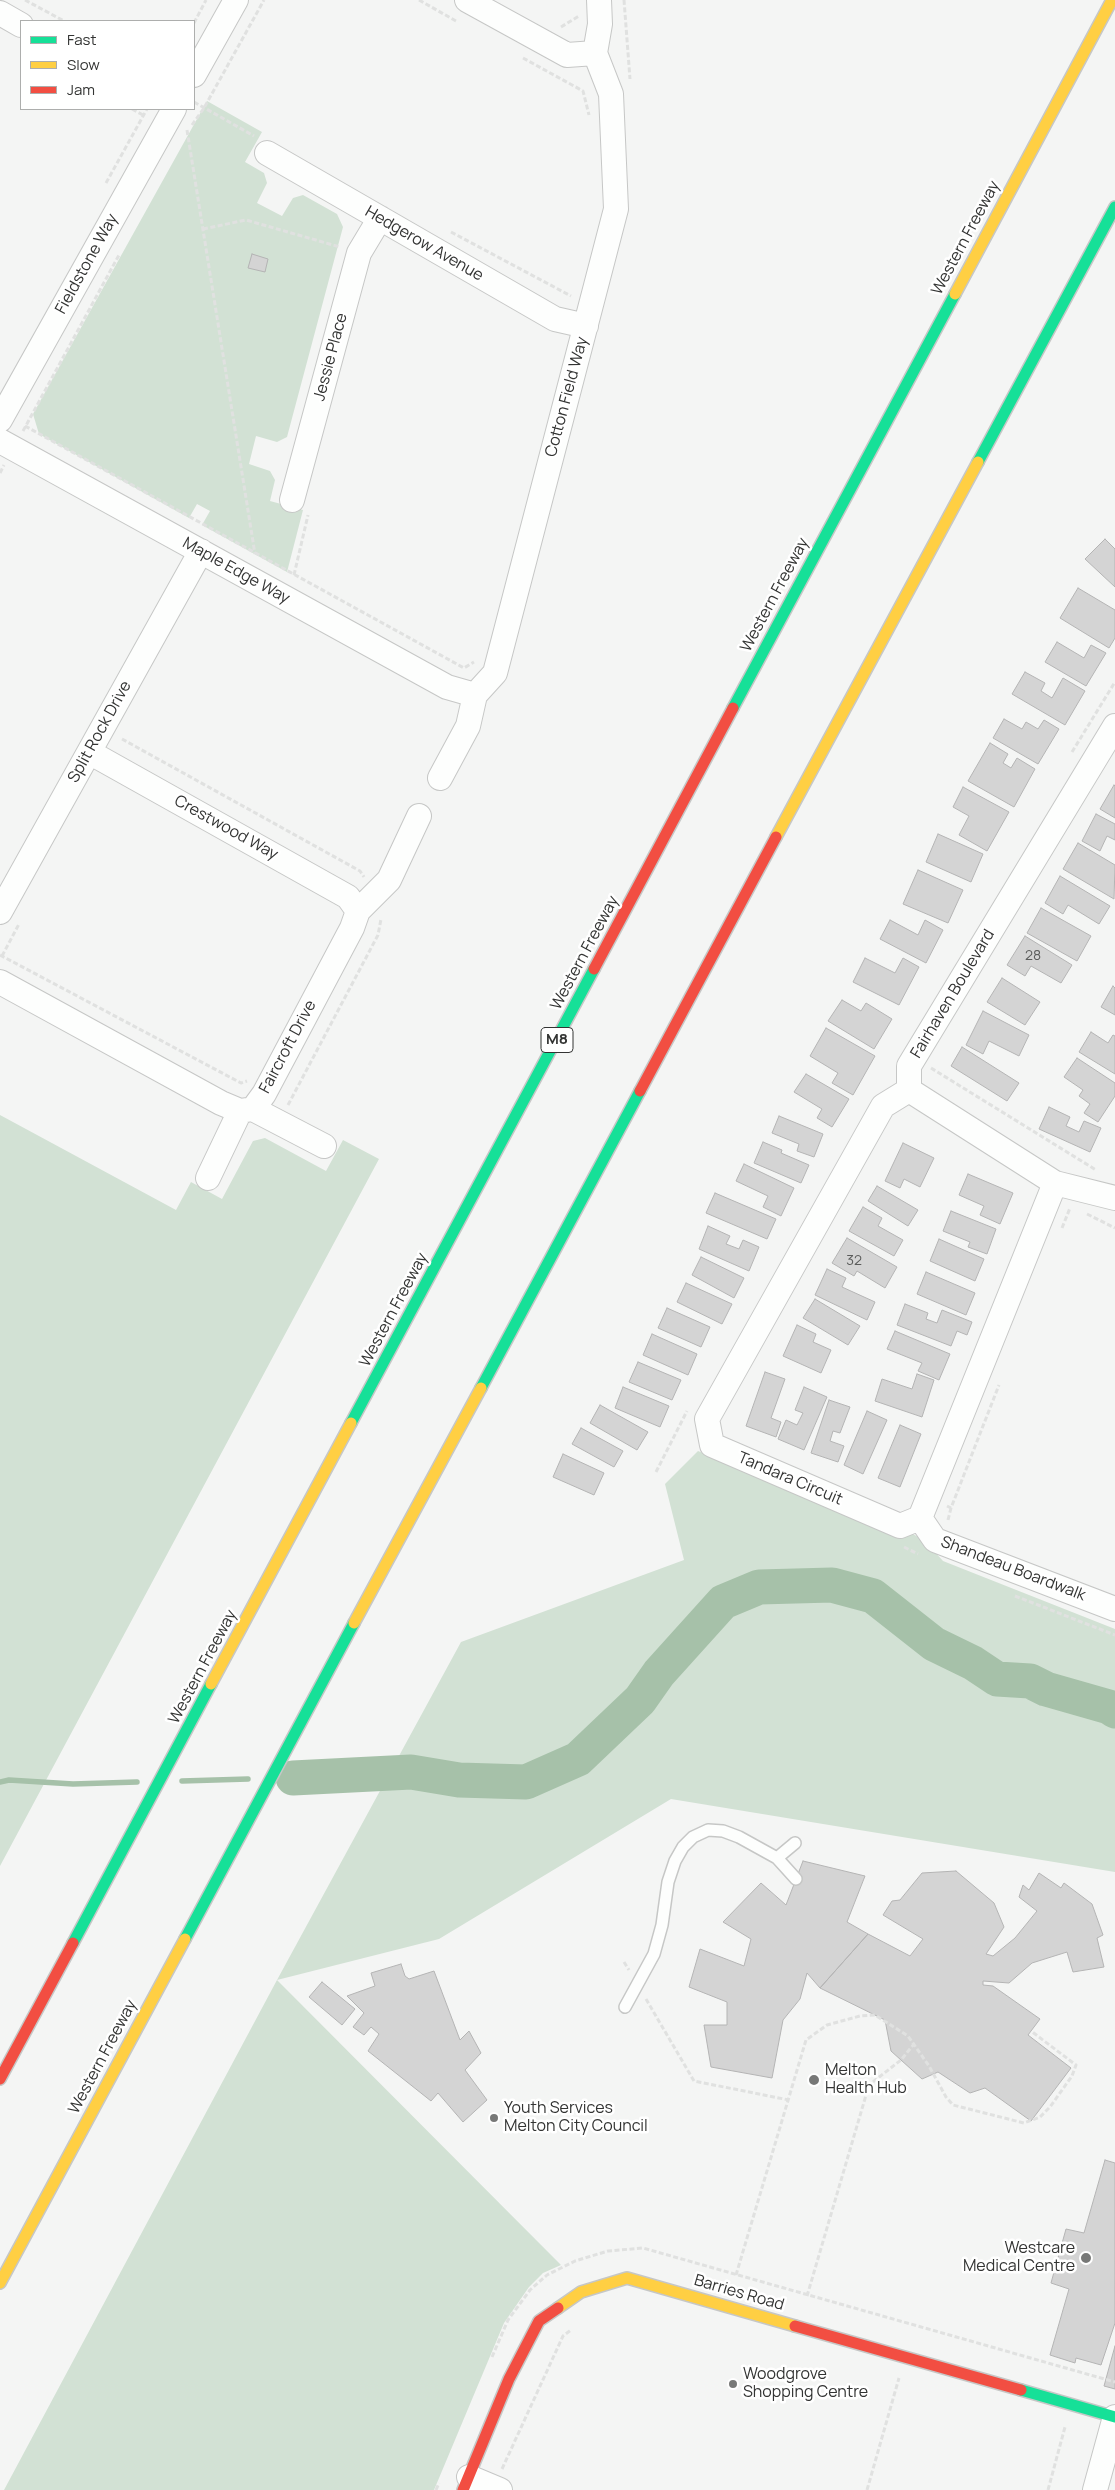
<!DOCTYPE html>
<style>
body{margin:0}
#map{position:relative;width:1115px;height:2490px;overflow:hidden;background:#f4f5f4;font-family:Manrope,sans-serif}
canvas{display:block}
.legend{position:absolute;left:20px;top:20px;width:175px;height:90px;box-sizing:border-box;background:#fff;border:1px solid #adaead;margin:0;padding:6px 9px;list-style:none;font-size:15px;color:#333433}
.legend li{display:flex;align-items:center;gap:10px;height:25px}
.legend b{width:25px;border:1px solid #adaead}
</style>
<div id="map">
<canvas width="1115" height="2490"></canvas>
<ul class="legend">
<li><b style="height:6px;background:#16e098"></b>Fast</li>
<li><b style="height:6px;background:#ffcf43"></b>Slow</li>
<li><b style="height:6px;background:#f24e42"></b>Jam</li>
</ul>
</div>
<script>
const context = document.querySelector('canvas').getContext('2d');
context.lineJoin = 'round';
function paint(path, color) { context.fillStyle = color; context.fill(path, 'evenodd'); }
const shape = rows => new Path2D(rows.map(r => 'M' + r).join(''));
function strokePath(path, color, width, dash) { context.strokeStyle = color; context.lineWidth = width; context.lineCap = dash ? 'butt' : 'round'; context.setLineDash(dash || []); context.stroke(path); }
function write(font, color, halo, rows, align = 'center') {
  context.font = font + ' Manrope,sans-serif'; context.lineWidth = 5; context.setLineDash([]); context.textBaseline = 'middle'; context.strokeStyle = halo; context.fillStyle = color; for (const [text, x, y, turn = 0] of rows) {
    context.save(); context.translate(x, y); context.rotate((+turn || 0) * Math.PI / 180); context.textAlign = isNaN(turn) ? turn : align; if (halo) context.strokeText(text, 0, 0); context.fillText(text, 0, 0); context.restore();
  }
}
const green = shape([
 [207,101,262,132,245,162,264,173,267,183,257,203,282,216,293,198,303,195,337,214,343,227,287,437,277,442,256,436,249,464,270,471,275,480,270,501,303,510,287,572,202,525,210,511,197,504,189,518,39,434,33,414],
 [0,1115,176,1210,191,1182,222,1199,253,1141,265,1138,326,1171,343,1140,379,1159,0,1866],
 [698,1451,887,1529,906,1530,925,1541,943,1561,1115,1629,1115,1872,671,1799,439,1939,277,1980,561,2265,543,2273,529,2287,504,2323,434,2490,4,2490,277,1980,461,1642,684,1560,665,1484]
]);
const stream = shape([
 [182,1781,248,1779],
 [0,1782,9,1780,73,1784,137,1782]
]);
const river = shape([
 [293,1778,411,1772,459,1780,526,1782,578,1759,640,1700,659,1673,723,1602,759,1587,832,1585,873,1596,934,1644,973,1663,997,1679,1030,1681,1046,1689,1109,1707,1115,1711]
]);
const building = shape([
 [252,254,268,259,265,272,248,268,252,254],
 [1105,539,1115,549,1115,587,1085,559,1105,539],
 [1078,588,1115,610,1115,638,1109,648,1060,618,1078,588],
 [1057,642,1084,658,1091,645,1106,653,1086,686,1045,662,1057,642],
 [1025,672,1045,683,1041,691,1052,698,1063,678,1085,691,1065,725,1012,694,1025,672],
 [1004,719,1022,729,1026,722,1038,729,1044,720,1059,729,1038,764,993,738,1004,719],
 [990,743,1008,754,1003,763,1011,768,1017,758,1035,769,1014,807,968,781,990,743],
 [1114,785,1115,786,1115,818,1100,809,1114,785],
 [963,787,1009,812,987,851,959,835,969,816,953,807,963,787],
 [1096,814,1115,824,1115,840,1107,836,1100,851,1082,841,1096,814],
 [938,834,983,854,971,882,926,862,938,834],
 [1078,843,1115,865,1114,899,1063,869,1078,843],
 [918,870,963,890,948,923,903,904,918,870],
 [1060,876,1110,906,1099,924,1068,905,1063,914,1045,903,1060,876],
 [1041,908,1091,936,1077,961,1027,933,1041,908],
 [890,920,918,935,925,920,943,930,926,963,880,939,890,920],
 [1025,936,1072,965,1061,983,1031,966,1025,976,1007,965,1025,936],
 [865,958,895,973,903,958,919,967,899,1005,853,982,865,958],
 [1002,978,1040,1002,1025,1025,987,1002,1002,978],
 [1113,986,1115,988,1115,1015,1101,1007,1113,986],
 [842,1000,861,1011,866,1003,892,1019,874,1049,828,1021,842,1000],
 [983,1011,1029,1035,1019,1056,989,1041,983,1054,966,1045,983,1011],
 [826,1028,875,1056,853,1095,832,1083,838,1073,810,1056,826,1028],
 [1091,1032,1108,1043,1113,1035,1115,1036,1115,1074,1079,1052,1091,1032],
 [962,1047,1019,1083,1007,1101,951,1066,962,1047],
 [1077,1058,1115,1083,1115,1096,1098,1122,1084,1113,1090,1104,1079,1096,1083,1090,1064,1077,1077,1058],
 [806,1074,849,1099,832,1127,817,1118,822,1109,794,1092,806,1074],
 [1049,1107,1070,1117,1066,1126,1079,1132,1084,1121,1101,1128,1090,1152,1039,1129,1049,1107],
 [779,1116,823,1134,814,1157,797,1151,799,1144,772,1133,779,1116],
 [763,1142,782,1150,781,1153,809,1165,801,1183,754,1163,763,1142],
 [903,1143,934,1158,920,1187,904,1179,900,1188,885,1181,903,1143],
 [744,1164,794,1188,781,1216,763,1207,768,1196,736,1181,744,1164],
 [968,1174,1013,1193,1000,1224,980,1215,984,1206,959,1195,968,1174],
 [877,1186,918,1210,908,1226,868,1201,877,1186],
 [715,1193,776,1219,767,1239,706,1213,715,1193],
 [863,1207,882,1218,878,1226,903,1240,894,1256,849,1231,863,1207],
 [951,1211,996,1229,987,1254,968,1247,970,1242,943,1231,951,1211],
 [708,1226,730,1236,726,1244,739,1249,743,1240,759,1247,749,1271,699,1249,708,1226],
 [847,1238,897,1267,885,1288,857,1271,854,1276,832,1263,847,1238],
 [939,1239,984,1259,975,1281,930,1261,939,1239],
 [701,1257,744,1278,734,1298,692,1275,701,1257],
 [827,1269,846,1278,842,1287,875,1302,867,1320,815,1295,827,1269],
 [926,1272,975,1293,966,1315,917,1294,926,1272],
 [686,1283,732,1304,722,1324,677,1302,686,1283],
 [815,1299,860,1326,848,1345,803,1318,815,1299],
 [905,1304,928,1313,926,1319,937,1323,942,1310,972,1322,967,1335,957,1331,951,1346,897,1325,905,1304],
 [667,1308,710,1327,701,1347,658,1328,667,1308],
 [797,1325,816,1334,813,1342,831,1350,821,1373,783,1356,797,1325],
 [895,1331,950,1354,939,1380,918,1371,922,1363,887,1349,895,1331],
 [652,1334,697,1354,688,1375,643,1355,652,1334],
 [638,1362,681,1380,672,1400,629,1382,638,1362],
 [765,1372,785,1379,771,1418,781,1422,776,1437,746,1426,765,1372],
 [917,1374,934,1380,922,1417,875,1401,882,1379,912,1389,917,1374],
 [623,1387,669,1406,660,1427,615,1408,623,1387],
 [804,1387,827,1397,804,1450,778,1439,786,1420,797,1425,803,1413,795,1410,804,1387],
 [829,1400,850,1407,840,1433,833,1431,830,1441,844,1446,838,1462,811,1453,829,1400],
 [600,1405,648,1432,637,1450,590,1423,600,1405],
 [867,1411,887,1420,863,1474,844,1465,867,1411],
 [900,1425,921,1434,900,1487,878,1478,900,1425],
 [581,1428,623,1451,614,1467,572,1444,581,1428],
 [563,1454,604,1473,594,1495,553,1477,563,1454],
 [803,1861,865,1876,847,1922,868,1934,820,1988,807,1973,800,1999,783,2020,772,2078,711,2067,704,2025,727,2025,727,2002,689,1987,700,1949,744,1966,751,1939,723,1922,761,1883,786,1905,803,1861],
 [956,1871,994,1903,1004,1927,986,1954,993,1956,1015,1938,1037,1911,1019,1897,1023,1885,1029,1890,1039,1873,1061,1888,1064,1883,1092,1904,1103,1935,1097,1938,1104,1967,1073,1972,1067,1952,1032,1963,1009,1983,983,1981,983,1985,993,1986,1040,2019,1028,2035,1071,2068,1031,2121,985,2088,970,2093,938,2072,922,2079,891,2051,885,2020,820,1988,868,1934,910,1956,923,1939,883,1915,892,1901,900,1900,922,1873,956,1871],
 [401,1964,405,1976,409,1979,434,1971,460,2040,469,2031,481,2053,465,2070,487,2100,463,2122,438,2093,431,2101,368,2051,379,2034,371,2027,364,2035,353,2027,364,2013,347,1996,375,1986,371,1973,401,1964],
 [322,1982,355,2009,342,2025,309,1997,322,1982],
 [1105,2160,1115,2163,1115,2323,1101,2365,1076,2358,1075,2363,1050,2355,1069,2289,1051,2283,1066,2229,1084,2233,1105,2160],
 [1115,2346,1115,2389,1104,2386,1115,2346]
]);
const path = shape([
 [25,0,64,21],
 [419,0,456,21],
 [624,0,630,79],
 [194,23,206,0],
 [561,27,579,16],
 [523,58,583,91,589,115],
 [194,102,254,136],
 [132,109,143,115],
 [192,125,204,108,264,0],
 [187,130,255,554],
 [106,183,147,109],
 [203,229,246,220,340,247],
 [451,232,571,296],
 [25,426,464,668,474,662],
 [23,431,119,255],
 [0,473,4,465],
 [294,575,308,515],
 [122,739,360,871,364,877],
 [1072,752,1115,682],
 [0,955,241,1083,247,1081],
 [2,956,19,924],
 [931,1068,1096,1170],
 [288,1105,378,935,381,919],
 [1087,1214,1115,1228],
 [1062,1228,1070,1208],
 [656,1472,687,1411],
 [947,1506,951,1508,999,1385],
 [948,1520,951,1508],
 [904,1547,918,1554],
 [1015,1596,1115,1635],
 [624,1962,629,1970],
 [646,1999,694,2081,789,2100],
 [736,2275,806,2040,827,2025,860,2016,875,2015,908,2036,929,2066,946,2097,953,2105,1024,2123,1040,2117,1050,2107,1072,2076,1076,2065,1031,2031],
 [807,2296,869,2085,901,2060,914,2044],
 [492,2357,508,2320,530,2290,547,2275,575,2261,608,2251,643,2248,1115,2382],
 [502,2469,563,2336,571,2330],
 [436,2490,439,2483],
 [867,2490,899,2378],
 [1048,2490,1065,2427]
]);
const lane = shape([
 [777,1858,795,1843],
 [625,2007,654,1954,662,1925,668,1882,675,1861,683,1847,693,1837,708,1830,723,1831,739,1837,777,1858,796,1879]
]);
const street = shape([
 [467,0,567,55,595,53],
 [0,13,21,25],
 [194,75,236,0],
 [267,153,555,319,586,326],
 [0,420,174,109],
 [0,441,447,687,475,695],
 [292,500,359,253,380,218],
 [89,752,348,897,358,911],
 [440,778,468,726,475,695,495,673,616,209,611,94,595,53,600,24,599,0],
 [0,912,201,551],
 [0,982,221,1103,240,1111,253,1109,264,1094,352,928,358,911,389,880,419,816],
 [909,1090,883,1106,707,1419,712,1445,900,1526,920,1518,1055,1183],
 [909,1090,909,1066,1115,726],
 [909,1090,1055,1183,1115,1198],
 [253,1109,324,1146],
 [208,1178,240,1111],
 [920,1518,935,1540,1115,1609],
 [469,2477,500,2490],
 [1095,2490,1115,2417]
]);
const fast = shape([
 [978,462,1115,207],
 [733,708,955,294],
 [481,1388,640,1091],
 [351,1423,594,969],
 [185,1939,354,1623],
 [73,1943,211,1684],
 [1021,2390,1115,2417]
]);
const slow = shape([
 [955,294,1112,0],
 [776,837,978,462],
 [354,1623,481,1388],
 [211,1684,351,1423],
 [0,2283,185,1939],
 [558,2308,581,2292,627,2278,795,2326]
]);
const jam = shape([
 [594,969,733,708],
 [640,1091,776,837],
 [0,2079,73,1943],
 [795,2326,1021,2390],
 [463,2490,509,2379,539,2321,558,2308]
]);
const markers = [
 [814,2080,6,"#777877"],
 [494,2118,5,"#777877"],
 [1086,2258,6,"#777877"],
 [733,2384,5,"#777877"]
];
const numberNames = [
 ["28",1033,956],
 ["32",854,1261]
];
const shields = [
 [557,1040,32]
];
const shieldNames = [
 ["M8",557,1040]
];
const streetNames = [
 ["Western Freeway",966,238,-62],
 ["Hedgerow Avenue",424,244,30],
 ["Fieldstone Way",87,264,-61],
 ["Jessie Place",331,357,-75],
 ["Cotton Field Way",567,397,-75],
 ["Maple Edge Way",236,571,29],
 ["Western Freeway",775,595,-62],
 ["Split Rock Drive",100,732,-61],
 ["Crestwood Way",226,828,29],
 ["Western Freeway",585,953,-62],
 ["Fairhaven Boulevard",953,994,-59],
 ["Faircroft Drive",288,1047,-62],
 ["Western Freeway",394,1310,-62],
 ["Tandara Circuit",790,1479,23],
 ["Shandeau Boardwalk",1013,1569,21],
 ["Western Freeway",203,1667,-62],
 ["Western Freeway",103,2057,-62],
 ["Barries Road",739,2293,16]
];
const poiNames = [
 ["Melton",825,2071],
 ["Health Hub",825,2089],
 ["Youth Services",504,2109],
 ["Melton City Council",504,2127],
 ["Westcare",1075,2249,"right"],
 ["Medical Centre",1075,2267,"right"],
 ["Woodgrove",743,2375],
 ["Shopping Centre",743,2393]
];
paint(green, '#d2e1d4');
strokePath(stream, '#a6c1a9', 5.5);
strokePath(river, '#a6c1a9', 35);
paint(building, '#d4d4d4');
strokePath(building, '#b4b4b4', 1);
strokePath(lane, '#c6c7c6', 14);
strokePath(street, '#c6c7c6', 26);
strokePath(fast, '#c6c7c6', 14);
strokePath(slow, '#c6c7c6', 14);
strokePath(jam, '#c6c7c6', 14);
strokePath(path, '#e0e1e0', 3, [5, 2.5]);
strokePath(lane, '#fdfefd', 11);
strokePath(street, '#fdfefd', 24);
strokePath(fast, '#16e098', 11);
strokePath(slow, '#ffcf43', 11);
strokePath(jam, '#f24e42', 11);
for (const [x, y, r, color] of markers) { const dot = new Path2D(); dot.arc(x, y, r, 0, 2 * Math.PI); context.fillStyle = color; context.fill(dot); strokePath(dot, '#fff', 2); }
write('14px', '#5b5c5b', null, numberNames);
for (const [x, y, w] of shields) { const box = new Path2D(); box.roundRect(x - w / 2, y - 12.5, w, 25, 4); context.fillStyle = '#fff'; context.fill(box); strokePath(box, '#333433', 1); }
write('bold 15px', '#333433', null, shieldNames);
write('16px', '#333433', '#fff', streetNames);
write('16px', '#333433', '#fff', poiNames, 'left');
</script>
